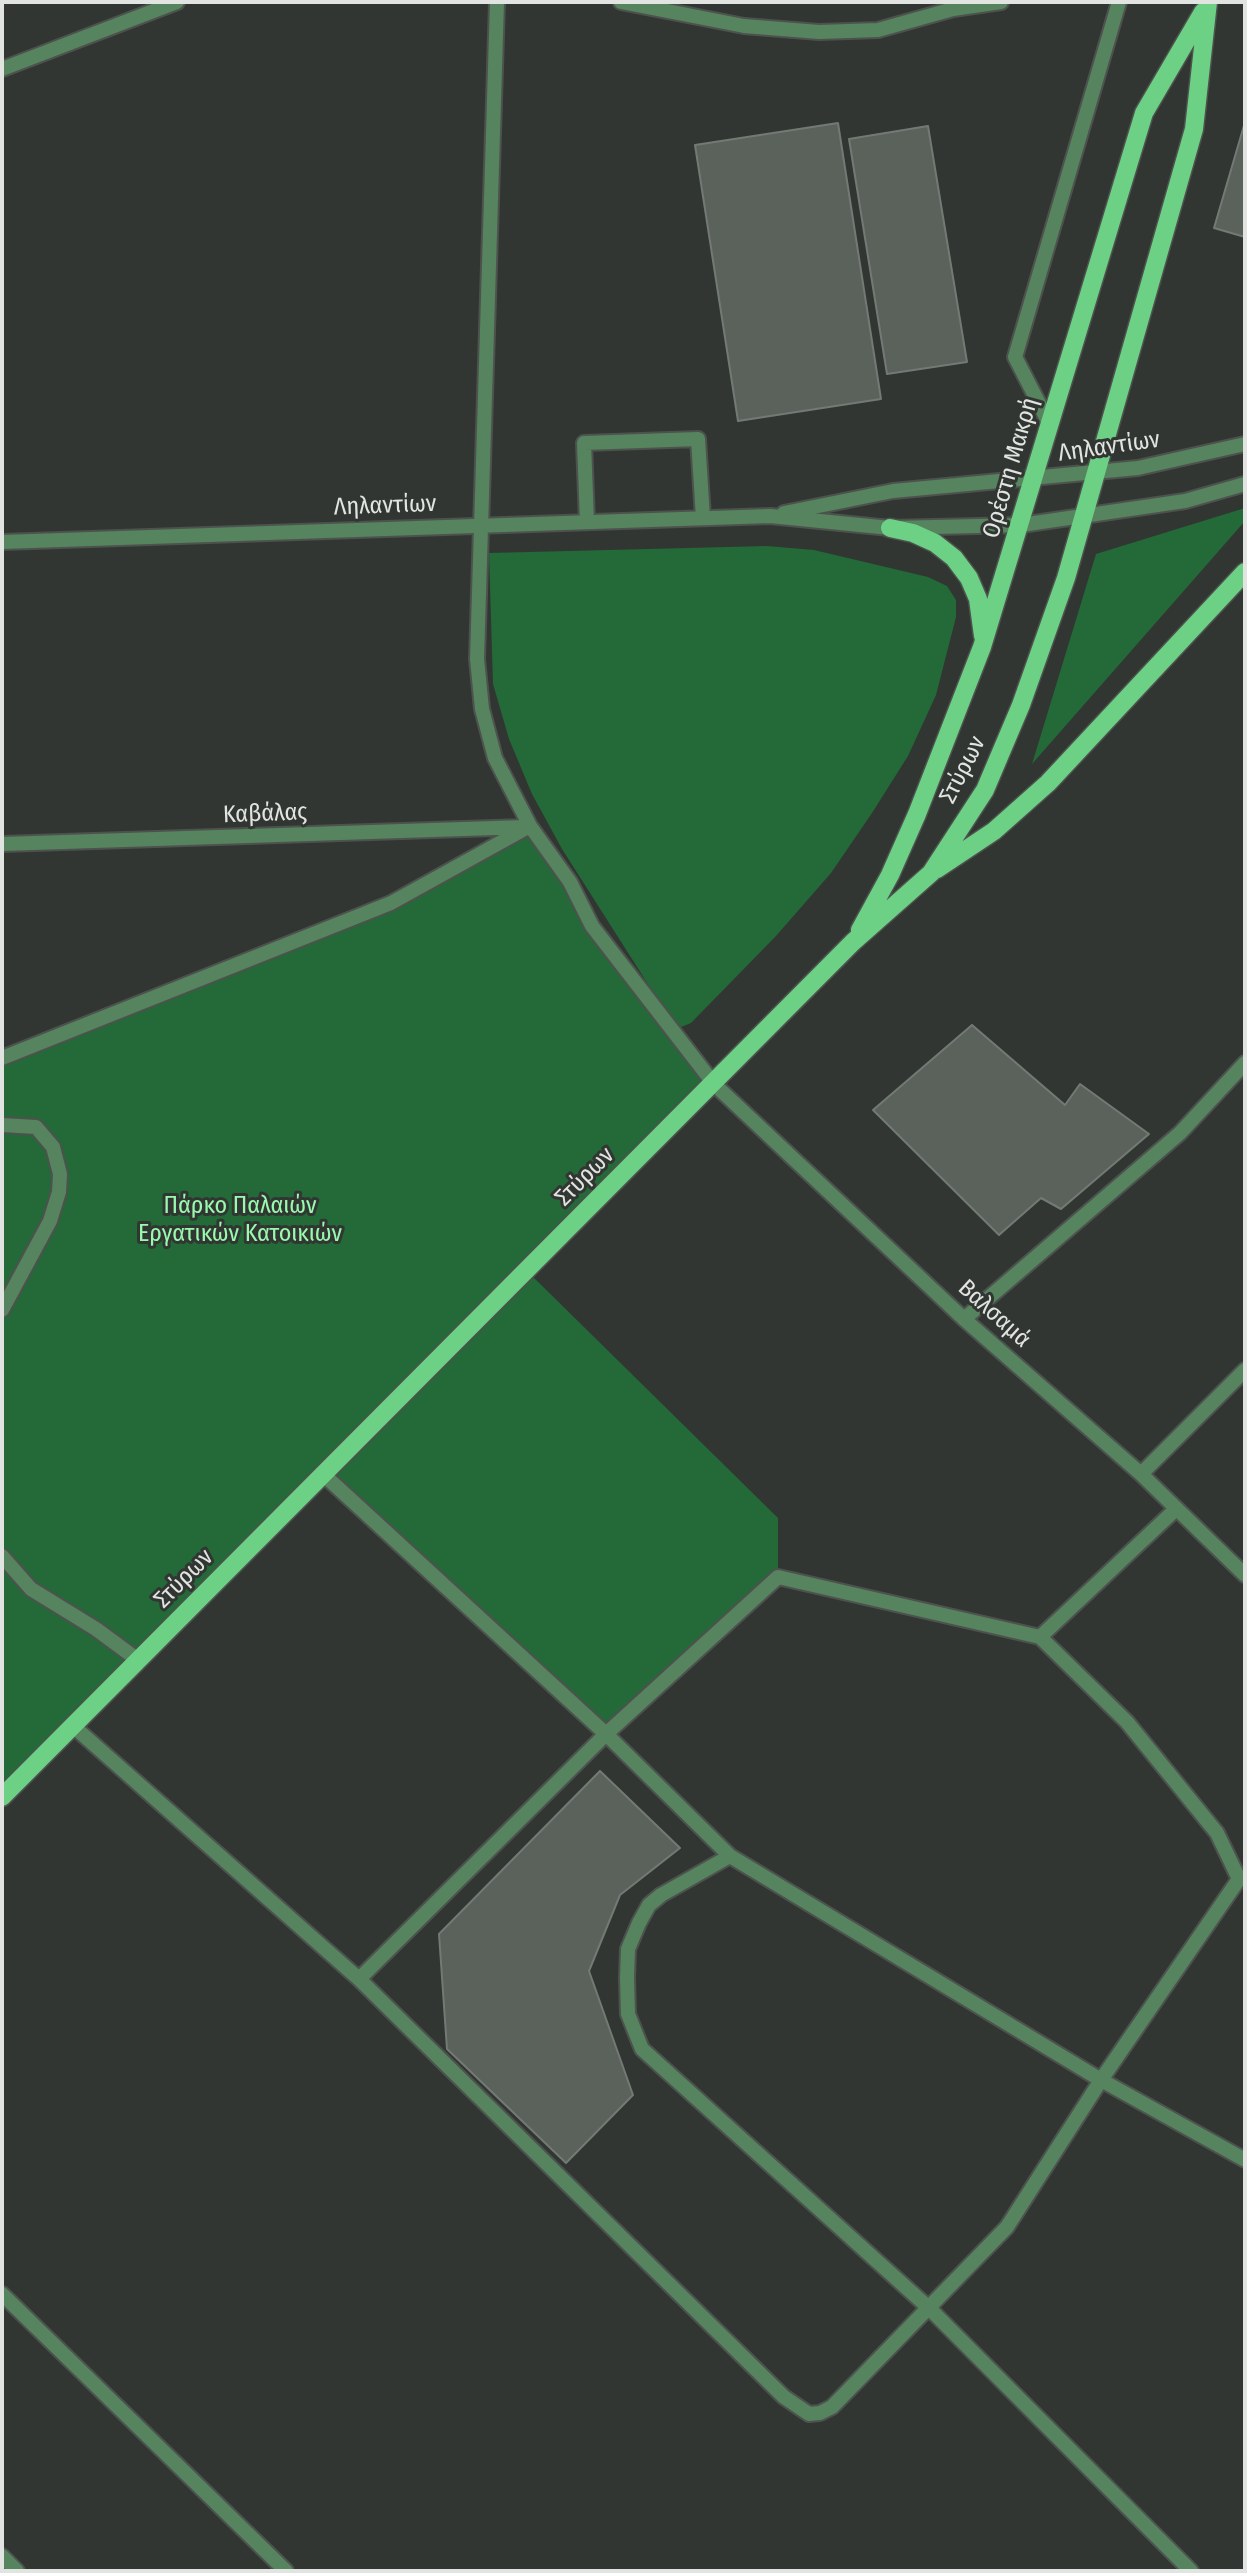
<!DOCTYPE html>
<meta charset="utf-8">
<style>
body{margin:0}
#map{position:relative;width:1247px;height:2573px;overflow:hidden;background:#313632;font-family:"Fira Sans Condensed",sans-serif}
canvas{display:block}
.frame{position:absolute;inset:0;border:4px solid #e1e4e1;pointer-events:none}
</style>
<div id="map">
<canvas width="1247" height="2573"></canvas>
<div class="frame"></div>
</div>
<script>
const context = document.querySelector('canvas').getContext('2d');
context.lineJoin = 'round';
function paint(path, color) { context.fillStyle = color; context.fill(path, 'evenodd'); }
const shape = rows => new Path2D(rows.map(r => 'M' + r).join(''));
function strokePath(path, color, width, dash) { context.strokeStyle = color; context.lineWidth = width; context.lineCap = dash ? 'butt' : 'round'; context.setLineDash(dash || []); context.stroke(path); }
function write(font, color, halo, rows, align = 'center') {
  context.font = font + ' "Fira Sans Condensed",sans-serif'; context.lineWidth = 6; context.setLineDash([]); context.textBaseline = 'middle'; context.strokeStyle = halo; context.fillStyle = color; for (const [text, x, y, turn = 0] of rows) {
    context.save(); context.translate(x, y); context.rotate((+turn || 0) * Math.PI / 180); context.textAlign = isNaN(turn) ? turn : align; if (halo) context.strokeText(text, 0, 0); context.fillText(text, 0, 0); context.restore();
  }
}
const green = shape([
 [1245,508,1245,521,1032,764,1096,554],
 [767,546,814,550,928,577,947,586,956,600,956,617,936,695,908,756,872,813,831,873,776,936,691,1023,681,1027,674,1025,562,849,532,794,509,739,493,684,489,553],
 [530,826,592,926,714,1084,526,1270,778,1518,778,1577,606,1734,323,1474,2,1797,2,1058,391,903]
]);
const building = shape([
 [1245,122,1245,237,1214,228,1245,122],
 [838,123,881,399,738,421,695,145,838,123],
 [928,126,967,362,887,374,849,139,928,126],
 [972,1025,1065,1105,1080,1084,1149,1134,1061,1209,1041,1198,999,1235,873,1110,972,1025],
 [600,1771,680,1848,620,1895,589,1971,633,2095,566,2163,447,2049,439,1934,600,1771]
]);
const service = shape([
 [1049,423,1015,357,1119,2],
 [587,522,584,443,698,439,703,518]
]);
const minor = shape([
 [497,2,477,659,482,709,495,758,530,826,570,882,592,926,714,1084,964,1319,1141,1474,1245,1575],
 [621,2,744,26,819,32,878,30,953,9,1001,2],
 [2,69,177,2],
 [2,844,525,827],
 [2,1058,391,903,530,826],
 [2,1125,36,1127,53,1147,60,1174,59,1192,50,1221,2,1310],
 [964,1319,1180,1133,1245,1063],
 [323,1474,606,1734,730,1856,1101,2080,1245,2160],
 [1141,1474,1245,1370],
 [2,1556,31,1589,96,1629,138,1660],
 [1040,1637,1176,1509],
 [72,1725,359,1979,784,2397,809,2414,820,2413,832,2407,1007,2227,1101,2080,1239,1879,1217,1833,1127,1722,1040,1637,778,1577,606,1734,359,1979],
 [730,1856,661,1895,649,1905,639,1923,628,1949,627,1978,628,2014,642,2049,930,2309,1191,2571],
 [2,2294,286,2571],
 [2,2556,17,2571]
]);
const tertiary = shape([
 [784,513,893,491,1138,468,1245,444],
 [2,542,770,516,890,528,1021,525,1185,501,1245,484]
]);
const primary = shape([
 [890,528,913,533,935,543,954,558,969,578,978,599,983,636],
 [937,869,994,831,1048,783,1245,572],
 [860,930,890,875,917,814,982,647,1144,113,1203,12],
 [2,1797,853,942,931,873,985,790,1021,705,1066,578,1194,129,1208,2]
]);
const streetNames = [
 ["Ληλαντίων",1109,447,-8],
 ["Ορέστη Μακρή",1011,468,-74],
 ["Ληλαντίων",385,506,-2],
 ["Στύρων",963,770,-63],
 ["Καβάλας",265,814,-2],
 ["Στύρων",585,1177,-45],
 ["Βαλσαμά",994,1314,42],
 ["Στύρων",184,1579,-45]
];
const parkNames = [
 ["Πάρκο Παλαιών",240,1206],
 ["Εργατικών Κατοικιών",240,1234]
];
paint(green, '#246938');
paint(building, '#5b625c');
strokePath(building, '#737974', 2);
strokePath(service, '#4d524e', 18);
strokePath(minor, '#4d524e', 18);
strokePath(tertiary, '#4d524e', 18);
strokePath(primary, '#4d524e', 21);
strokePath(service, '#55845e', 14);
strokePath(minor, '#55845e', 14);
strokePath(tertiary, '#55845e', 14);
strokePath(primary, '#6cd185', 18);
write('24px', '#e1e4e1', '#313632', streetNames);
write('24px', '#99faae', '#313632', parkNames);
</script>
